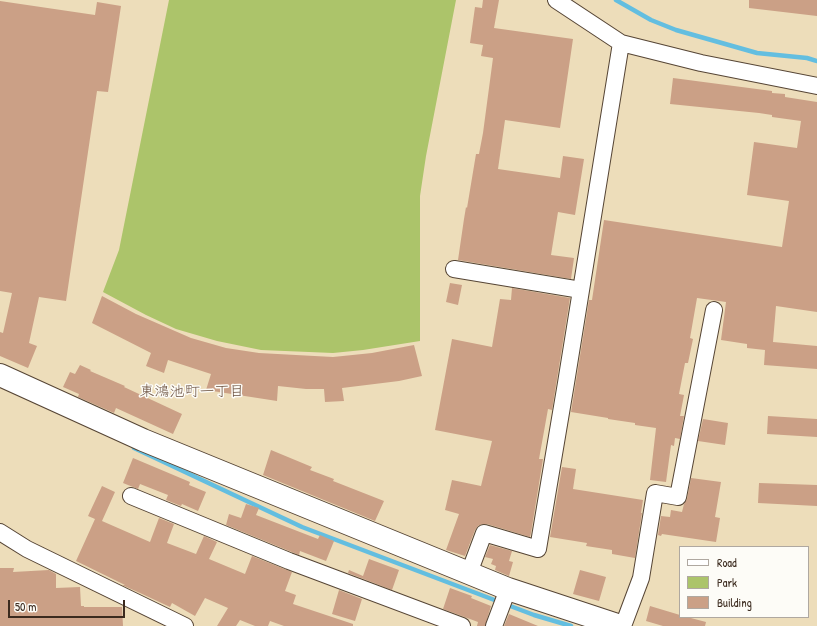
<!DOCTYPE html>
<meta charset="utf-8">
<style>
body{margin:0}
#map{position:relative;width:817px;height:626px;overflow:hidden;background:#edddba;font-family:"Patrick Hand",sans-serif}
canvas{display:block}
.legend{position:absolute;left:679px;top:546px;width:130px;height:72px;box-sizing:border-box;background:#fdfcf7;border:1px solid #afa8a0;margin:0;padding:5px 7px;list-style:none;font-size:12px;color:#3b2a1e}
.legend li{display:flex;align-items:center;gap:8px;height:20px}
.legend b{width:20px;border:1px solid #afa8a0}
.scale{position:absolute;left:8px;top:600px;width:117px;height:18px;box-sizing:border-box;border:2px solid #3b2a1e;border-top:0;padding-left:5px;font-size:12px;line-height:14px;white-space:nowrap;color:#3b2a1e;-webkit-text-stroke:3px #fdfcf7;paint-order:stroke}
</style>
<div id="map">
<canvas width="817" height="626"></canvas>
<ul class="legend">
<li><b style="height:5px;background:#fff"></b>Road</li>
<li><b style="height:11px;background:#acc46a"></b>Park</li>
<li><b style="height:11px;background:#cba086"></b>Building</li>
</ul>
<div class="scale">50 m</div>
</div>
<script>
const context = document.querySelector('canvas').getContext('2d');
context.lineJoin = 'round';
function paint(path, color) { context.fillStyle = color; context.fill(path, 'evenodd'); }
const shape = rows => new Path2D(rows.map(r => 'M' + r).join(''));
function strokePath(path, color, width, dash) { context.strokeStyle = color; context.lineWidth = width; context.lineCap = dash ? 'butt' : 'round'; context.setLineDash(dash || []); context.stroke(path); }
function write(font, color, halo, rows, align = 'center') {
  context.font = font + ' "Patrick Hand","Klee One",sans-serif'; context.lineWidth = 3; context.setLineDash([]); context.textBaseline = 'middle'; context.strokeStyle = halo; context.fillStyle = color; for (const [text, x, y, turn = 0] of rows) {
    context.save(); context.translate(x, y); context.rotate((+turn || 0) * Math.PI / 180); context.textAlign = isNaN(turn) ? turn : align; if (halo) context.strokeText(text, 0, 0); context.fillText(text, 0, 0); context.restore();
  }
}
const green = shape([
 [169,0,456,0,426,156,420,196,420,341,363,350,333,353,261,350,217,341,176,329,146,315,103,292,119,250]
]);
const stream = shape([
 [616,0,651,20,676,30,757,53,807,58,817,61],
 [134,448,302,527,534,615,571,626]
]);
const building = shape([
 [483,0,499,0,494,28,573,39,560,128,505,120,498,169,560,178,563,156,584,159,575,215,558,212,551,255,574,258,571,279,458,260,464,219,466,207,467,208,476,154,479,154,483,133,493,58,481,56,483,45,470,43,475,7,482,8],
 [749,0,817,0,817,16,749,8],
 [0,1,95,15,97,2,121,6,108,92,97,91,66,301,39,297,29,343,37,346,28,368,0,356,0,332,3,333,12,293,0,291],
 [673,78,772,91,772,93,785,94,785,97,817,102,817,312,776,306,773,342,817,346,817,369,764,365,765,350,747,348,747,344,721,340,726,302,697,298,690,338,693,339,688,363,685,363,679,394,684,395,680,416,684,416,680,439,675,438,674,446,671,445,666,482,650,480,656,428,635,425,635,423,608,419,608,418,571,412,589,300,592,300,604,220,782,247,789,201,747,195,754,142,797,148,801,121,772,117,772,115,759,113,670,104],
 [450,283,462,285,458,305,446,302],
 [512,288,570,298,552,410,548,409,539,459,543,459,531,533,530,537,487,524,482,524,478,526,475,530,465,556,446,550,459,514,445,510,452,480,481,486,492,441,435,430,452,339,492,347,500,299,511,300],
 [102,296,136,314,191,338,226,348,259,353,333,357,372,353,414,345,422,376,399,381,342,388,344,401,325,402,324,389,306,389,278,386,277,401,206,390,211,374,168,360,164,373,146,366,151,353,92,323],
 [80,365,91,370,90,371,125,386,124,387,182,414,173,434,116,408,114,413,78,397,79,394,63,387,70,372,75,374],
 [768,416,817,419,817,437,767,434],
 [703,419,728,423,725,445,698,441],
 [271,450,312,467,310,470,334,479,333,481,384,501,375,521,263,475],
 [133,458,190,482,189,485,206,492,198,511,182,504,181,506,166,500,168,495,140,484,138,489,123,483],
 [562,467,576,469,573,489,643,500,641,513,642,513,635,558,612,554,612,550,586,546,587,543,550,537],
 [691,478,721,482,715,517,720,518,716,542,662,534,661,536,658,535,661,516,670,517,671,510,682,512,684,504,687,499],
 [759,483,817,485,817,506,758,503],
 [102,486,115,492,102,521,150,542,159,518,174,524,167,543,196,554,204,536,217,542,209,559,245,574,252,556,292,572,285,591,296,595,293,604,353,624,353,626,284,626,270,621,268,626,255,626,240,620,236,626,217,626,228,608,205,598,195,616,172,603,170,607,140,593,122,585,125,585,76,561,95,519,88,516],
 [246,504,259,508,256,515,318,539,320,535,334,541,326,561,300,551,299,555,226,525,229,514,241,518],
 [490,545,512,551,509,561,513,562,509,576,495,570,496,566,491,564,493,559,485,557],
 [369,559,399,570,392,590,348,573,349,570,363,576],
 [0,568,14,568,13,572,49,570,56,574,56,588,80,587,81,606,84,606,84,607,122,607,123,626,0,626],
 [580,570,606,577,599,601,573,594],
 [450,588,472,596,471,598,491,606,485,626,477,626,478,622,443,609],
 [339,590,362,599,355,621,332,614],
 [650,606,680,615,680,617,687,617,706,622,705,626,663,626,646,621],
 [509,614,538,626,504,626]
]);
const street = shape([
 [556,0,621,43,701,63,817,86],
 [454,269,581,290],
 [131,496,289,561,462,626],
 [0,532,27,549,185,626],
 [469,573,484,533,538,549,566,383,621,43],
 [494,626,508,589],
 [623,626,641,578,655,493,678,497,714,310]
]);
const secondary = shape([
 [0,375,143,440,508,589,620,626]
]);
const neighbourhoodNames = [
 ["東鴻池町一丁目",192,392]
];
paint(green, '#acc46a');
strokePath(stream, '#63bee0', 4.5);
paint(building, '#cba086');
strokePath(street, '#564535', 18);
strokePath(secondary, '#564535', 24);
strokePath(street, '#fff', 16);
strokePath(secondary, '#fff', 22);
write('15px', '#6d5342', '#fdfcf7', neighbourhoodNames);
</script>
